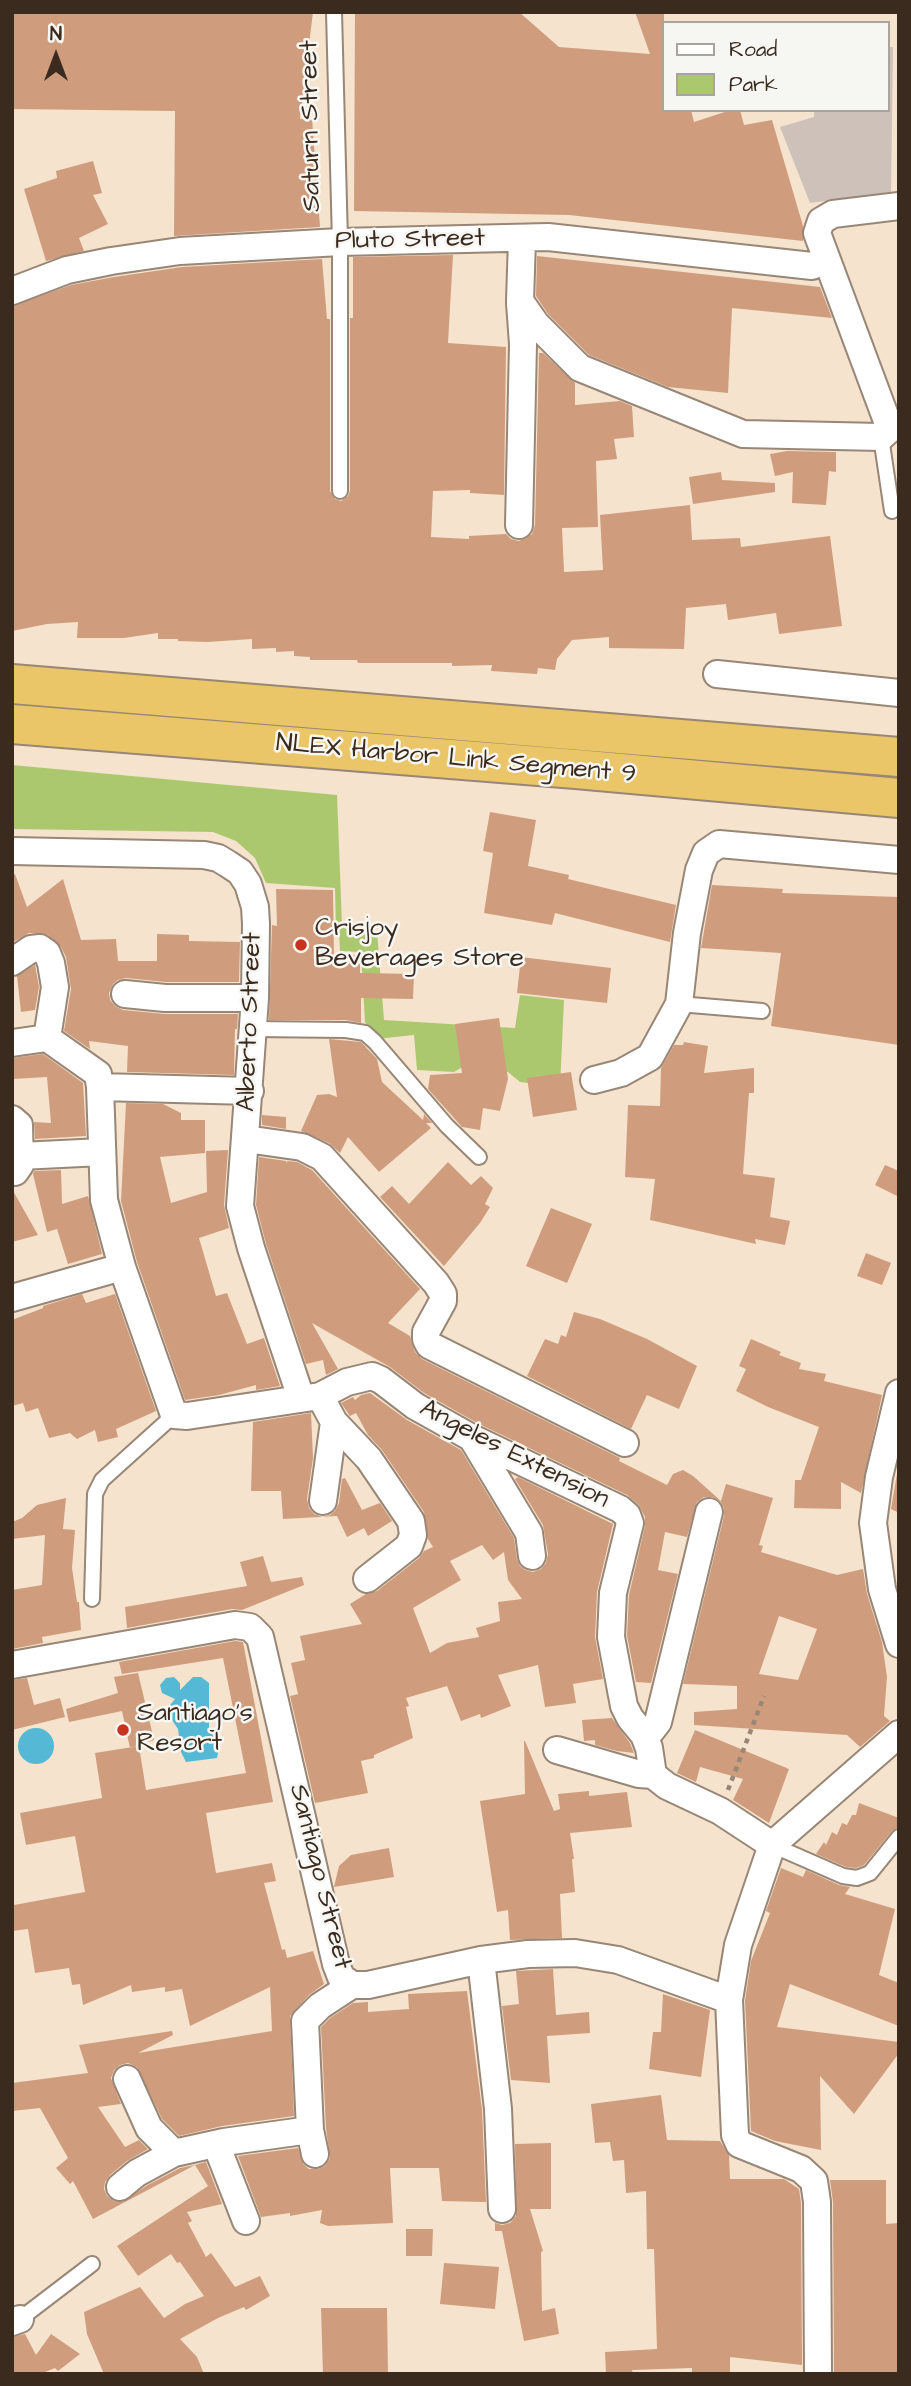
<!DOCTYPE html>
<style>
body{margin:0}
#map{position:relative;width:911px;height:2386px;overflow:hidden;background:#f5e3cd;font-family:"Architects Daughter",sans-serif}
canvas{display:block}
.frame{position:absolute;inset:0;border:14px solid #3b2a1e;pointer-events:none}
.legend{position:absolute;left:662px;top:21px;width:228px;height:91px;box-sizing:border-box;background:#f6f6f2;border:2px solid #aba49d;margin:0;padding:9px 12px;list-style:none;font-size:21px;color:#3b2a1e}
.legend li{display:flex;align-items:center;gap:14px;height:35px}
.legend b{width:35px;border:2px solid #aba49d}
.north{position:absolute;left:21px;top:21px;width:70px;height:70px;-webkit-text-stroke:5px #f6f6f2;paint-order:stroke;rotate:0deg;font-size:19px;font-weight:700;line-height:28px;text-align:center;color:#3b2a1e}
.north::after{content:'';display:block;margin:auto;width:24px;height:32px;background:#3b2a1e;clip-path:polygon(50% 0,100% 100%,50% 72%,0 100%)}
</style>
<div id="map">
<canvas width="911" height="2386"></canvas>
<div class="frame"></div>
<ul class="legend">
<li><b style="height:9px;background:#fff"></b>Road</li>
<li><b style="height:19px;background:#acc86e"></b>Park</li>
</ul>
<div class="north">N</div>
</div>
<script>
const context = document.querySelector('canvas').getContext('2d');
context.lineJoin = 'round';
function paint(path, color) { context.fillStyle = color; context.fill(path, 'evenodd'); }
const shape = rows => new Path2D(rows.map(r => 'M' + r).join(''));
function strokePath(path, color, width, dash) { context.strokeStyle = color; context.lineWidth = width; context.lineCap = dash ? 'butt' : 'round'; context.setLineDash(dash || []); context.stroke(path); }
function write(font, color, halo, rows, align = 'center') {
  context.font = font + ' "Architects Daughter",sans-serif'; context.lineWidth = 5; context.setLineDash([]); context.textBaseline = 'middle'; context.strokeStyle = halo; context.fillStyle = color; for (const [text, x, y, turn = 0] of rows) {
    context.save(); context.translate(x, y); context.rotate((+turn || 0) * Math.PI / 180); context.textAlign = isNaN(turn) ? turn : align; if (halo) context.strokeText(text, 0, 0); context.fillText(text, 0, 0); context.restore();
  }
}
const industrial = shape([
 [888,47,893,47,891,192,810,203,780,127,814,117,814,110,888,110]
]);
const green = shape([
 [12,765,337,795,342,925,377,932,384,1020,515,1028,520,995,564,1000,560,1087,520,1082,508,1072,464,1066,454,1072,417,1070,414,1035,376,1039,365,1022,361,952,340,951,339,931,336,930,335,888,266,883,255,858,236,841,213,832,12,829]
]);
const water = shape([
 [174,1677,180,1683,180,1690,193,1677,201,1677,209,1683,209,1727,219,1748,217,1758,186,1762,181,1752,178,1729,170,1717,170,1705,175,1699,162,1693,160,1685,166,1678],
 '18 1746a18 18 0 1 1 36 0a18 18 0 1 1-36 0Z'
]);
const building = shape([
 [12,12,313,12,300,119,312,118,320,227,174,236,175,111,12,109],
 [355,12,519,12,559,47,650,54,635,12,664,12,664,110,691,110,694,122,731,110,740,110,744,125,772,120,803,226,803,241,569,215,354,211],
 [93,161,102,193,93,195,108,224,79,238,84,251,46,261,24,189,57,178,56,171],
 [453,255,448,343,506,347,504,495,470,493,470,490,433,491,431,537,469,539,469,536,506,534,511,539,519,541,532,534,535,525,539,353,543,353,575,383,575,405,620,401,632,406,634,437,614,439,617,459,596,461,598,527,562,528,564,572,603,570,600,515,690,505,692,540,740,538,741,547,830,536,842,626,779,634,776,613,728,620,726,604,686,608,684,649,609,648,609,637,572,640,557,659,555,670,538,668,537,674,491,671,492,665,452,666,452,663,358,663,357,660,310,660,310,657,294,656,294,651,276,652,276,648,252,649,252,639,207,642,178,641,178,639,158,639,158,633,124,638,77,638,78,622,47,624,12,631,12,306,71,285,114,277,182,267,322,259,327,319,330,319,330,491,335,499,341,501,348,496,350,491,350,318,353,318,353,257],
 [537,256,820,287,832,318,732,308,728,393,668,387,589,355,548,314,536,296],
 [787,451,836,452,836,472,829,471,826,505,792,503,793,472,775,476,770,454],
 [721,472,722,480,775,483,775,492,693,504,689,477],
 [490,812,536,820,528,866,569,875,568,879,676,905,670,942,555,913,552,925,484,913,493,853,483,851],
 [15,874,27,907,63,879,81,940,116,939,118,961,157,961,157,934,189,935,189,941,240,942,239,982,166,982,126,978,118,980,113,984,109,993,110,1000,115,1006,123,1010,165,1014,238,1014,237,1029,235,1029,234,1075,127,1072,128,1046,89,1041,90,1049,64,1031,71,989,66,957,61,947,48,935,29,933,13,942,12,875],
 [712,885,783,889,782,893,899,897,899,1045,771,1026,781,953,701,948],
 [276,889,333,890,334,955,360,955,360,973,414,974,413,999,361,998,361,1023,346,1020,269,1020,272,925,277,926],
 [521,957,611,968,607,1003,517,993],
 [35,965,39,987,35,1010,21,1012,17,976],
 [499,1018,508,1079,500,1111,483,1108,480,1130,462,1127,428,1089,430,1075,462,1073,455,1024],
 [329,1039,361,1042,377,1059,382,1082,423,1120,424,1114,432,1123,426,1123,431,1128,379,1172,348,1137,340,1153,329,1143,301,1131,317,1095,329,1094,337,1097],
 [684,1042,708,1046,704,1073,754,1068,754,1093,749,1093,743,1174,775,1178,770,1217,790,1221,785,1245,755,1239,756,1244,650,1220,655,1179,625,1177,628,1105,660,1106,661,1068,674,1045,683,1045],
 [43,1054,83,1083,86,1136,35,1139,34,1122,51,1123,47,1077,12,1079,12,1058],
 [571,1072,577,1110,533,1117,527,1078],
 [126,1103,163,1104,181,1113,181,1120,205,1120,205,1153,160,1157,171,1203,207,1192,206,1151,228,1150,224,1205,229,1228,199,1238,216,1296,227,1293,247,1344,264,1338,280,1386,256,1390,256,1385,219,1395,185,1400,137,1262,121,1201],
 [262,1115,286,1117,286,1129,262,1125],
 [259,1157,286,1161,286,1164,287,1161,297,1162,312,1170,420,1289,388,1323,410,1336,415,1352,422,1359,620,1458,619,1461,667,1485,673,1474,683,1470,693,1476,721,1501,726,1484,773,1498,759,1545,763,1546,761,1552,837,1575,863,1569,867,1594,882,1642,887,1677,884,1716,890,1721,860,1747,847,1735,694,1725,694,1712,737,1709,737,1686,683,1684,724,1516,724,1508,720,1501,712,1497,704,1497,697,1502,687,1537,665,1532,658,1570,678,1574,651,1683,636,1682,627,1636,629,1595,645,1526,645,1517,638,1504,627,1495,479,1424,424,1393,390,1367,312,1323,338,1369,326,1375,323,1360,306,1364,266,1244,256,1205],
 [779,1616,817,1629,798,1680,759,1674],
 [448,1162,471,1185,481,1176,493,1188,485,1204,490,1207,480,1223,444,1266,380,1197,392,1186,409,1204],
 [885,1165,899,1171,899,1197,875,1185],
 [61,1170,62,1204,88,1196,102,1254,68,1264,57,1229,47,1232,33,1174,34,1171],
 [12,1189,38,1235,12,1242],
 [551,1208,592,1224,567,1283,526,1266],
 [866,1253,891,1263,882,1285,857,1276],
 [82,1294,86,1303,115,1294,156,1411,116,1429,118,1437,98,1442,95,1430,77,1439,70,1433,49,1438,38,1408,26,1412,23,1403,12,1406,12,1320,43,1308,43,1306],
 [574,1312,600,1319,647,1339,697,1366,679,1409,647,1395,631,1429,527,1376,545,1339,558,1344,561,1335,566,1337],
 [751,1339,781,1352,779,1355,801,1363,799,1369,826,1374,824,1381,882,1395,861,1493,841,1482,841,1509,794,1508,795,1480,801,1480,819,1427,768,1407,736,1391,746,1369,739,1366],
 [370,1393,407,1420,461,1450,514,1538,517,1559,520,1566,525,1570,533,1572,541,1569,546,1563,548,1554,543,1525,515,1479,518,1477,613,1524,597,1592,595,1637,603,1679,573,1684,576,1703,545,1707,538,1665,498,1675,511,1706,481,1718,480,1714,461,1721,447,1686,406,1698,409,1706,406,1707,413,1738,374,1755,374,1758,361,1761,368,1793,315,1803,290,1696,298,1694,291,1663,305,1660,300,1636,362,1624,350,1604,366,1594,377,1591,419,1558,424,1551,433,1547,428,1539,424,1512,382,1450,368,1435,356,1413,350,1416,341,1403,353,1397,355,1400,361,1395],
 [482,1545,493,1560,504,1552,508,1580,522,1599,498,1602,500,1621,476,1628,479,1637,447,1643,430,1653,413,1608,461,1580,450,1561],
 [311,1413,313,1458,307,1499,309,1508,314,1514,322,1517,330,1515,335,1511,339,1503,342,1479,345,1478,362,1510,380,1503,392,1521,368,1536,364,1528,347,1537,337,1516,283,1519,281,1491,251,1491,253,1422],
 [899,1462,899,1513,891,1509],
 [66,1498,63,1529,75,1530,72,1568,77,1602,79,1602,81,1630,42,1637,43,1643,12,1649,12,1590,42,1585,45,1535,12,1539,12,1522,22,1518,37,1505],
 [263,1556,271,1582,302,1577,304,1585,242,1610,232,1609,127,1628,125,1607,247,1586,240,1562],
 [235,1641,243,1642,273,1802,206,1813,216,1873,272,1863,276,1881,264,1883,282,1950,285,1949,287,1958,313,1951,324,1984,309,1995,290,2016,294,2116,222,2126,179,2136,162,2119,137,2067,128,2063,120,2065,114,2070,111,2078,121,2104,98,2107,125,2147,139,2140,148,2149,127,2161,110,2175,105,2182,104,2189,107,2196,114,2201,123,2202,146,2186,180,2168,195,2165,93,2219,73,2181,70,2184,56,2168,68,2158,40,2108,12,2111,12,2083,88,2073,79,2045,172,2031,173,2035,138,2053,272,2031,270,1987,190,2026,182,1989,165,1992,165,1987,132,1992,131,1985,83,2005,80,1984,72,1985,69,1968,35,1973,28,1929,12,1931,14,1905,85,1892,75,1836,26,1845,20,1813,102,1798,95,1753,139,1746,146,1790,246,1773,223,1658,122,1674,119,1662],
 [138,1673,154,1740,130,1748,122,1711,69,1722,66,1709,118,1693,114,1677],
 [27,1678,34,1705,60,1698,65,1717,12,1730,12,1680],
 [612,1718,630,1743,634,1753,617,1751,595,1745,595,1740,584,1741,582,1720],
 [695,1730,789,1769,769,1823,733,1800,743,1779,700,1767,696,1782,677,1773],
 [524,1741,525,1741,554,1811,560,1809,558,1794,589,1791,589,1796,627,1792,632,1827,570,1833,574,1859,572,1859,575,1892,560,1894,562,1938,510,1940,508,1910,497,1912,480,1801,525,1794],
 [859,1803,899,1818,897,1828,892,1831,864,1865,856,1868,846,1867,816,1854,824,1842,826,1845,832,1832,837,1835,842,1823,847,1825,852,1815,856,1815],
 [389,1848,394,1877,334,1887,339,1866,351,1855],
 [781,1868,803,1877,806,1870,839,1885,850,1887,845,1894,895,1909,879,1975,899,1983,899,2026,790,1984,777,2027,899,2042,899,2053,854,2114,820,2076,821,2150,775,2141,751,2131,745,2001,751,1961,770,1913,766,1911],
 [553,1969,556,2015,589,2012,590,2033,547,2036,550,2083,511,2080,502,2006,519,2004,516,1971],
 [467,1991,482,2110,486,2202,442,2201,439,2168,390,2168,393,2223,328,2226,320,2223,322,2210,290,2216,290,2213,261,2217,238,2156,298,2148,304,2165,309,2169,318,2169,325,2166,330,2158,326,2128,321,2027,330,2018,353,2003,368,2002,368,2012,409,2009,408,1994],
 [663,1994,710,2010,701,2077,649,2069,653,2032,661,2032],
 [661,2095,667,2140,720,2141,729,2155,730,2179,784,2179,799,2189,801,2203,802,2365,730,2357,730,2374,692,2374,692,2368,632,2370,633,2374,606,2374,605,2352,657,2349,654,2249,647,2249,646,2191,626,2193,624,2160,613,2161,610,2142,595,2143,591,2104],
 [551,2143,551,2209,530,2209,543,2251,541,2252,542,2311,555,2308,559,2334,524,2341,502,2231,495,2231,495,2223,502,2225,510,2223,516,2216,515,2144],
 [206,2162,222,2204,187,2212,192,2221,188,2223,206,2257,211,2253,235,2287,260,2276,270,2296,246,2310,244,2307,218,2318,180,2339,197,2357,204,2374,104,2374,87,2334,84,2312,140,2287,164,2318,185,2304,204,2296,180,2262,177,2263,171,2254,138,2276,117,2246,208,2186,195,2165],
 [830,2180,886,2180,886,2224,899,2223,899,2372,834,2374,833,2202],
 [406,2229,433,2229,432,2256,406,2256],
 [444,2263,499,2267,495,2309,440,2304],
 [321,2308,387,2308,388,2374,323,2374],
 [25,2334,36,2355,51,2334,80,2354,58,2371,55,2368,45,2372,46,2374,12,2374,12,2337]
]);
const path = shape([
 [728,1790,764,1696]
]);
const service = shape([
 [334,12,340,242,340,491],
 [881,437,892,511],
 [679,1004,762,1011],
 [252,1029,346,1030,365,1033,375,1042,447,1126,479,1157],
 [92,1599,95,1494,102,1480,174,1415],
 [772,1845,843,1876,857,1878,870,1873,899,1837],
 [20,2319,92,2264]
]);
const minor = shape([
 [522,239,520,301,536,324,580,368,743,434,881,437,890,429,817,233,821,221,833,214,899,206],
 [12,291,67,270,111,261,180,251,340,242,548,237,812,266],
 [519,525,523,344,520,303],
 [717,674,899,693],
 [12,851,204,855,218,858,228,864,240,872,248,884,255,907,256,924,255,998,240,1206,251,1248,301,1398],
 [12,962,31,949,40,948,47,953,51,963,55,987,47,1038],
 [125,994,165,998,255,998],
 [12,1043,47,1038,98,1074,100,1087,104,1200,122,1267,174,1415,187,1416,320,1396,347,1382,372,1376,381,1380,415,1406,472,1438,620,1509,627,1515,630,1523,613,1593,611,1637,624,1706,630,1718,644,1735,649,1748,653,1775,667,1786,720,1811,772,1845],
 [594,1080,621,1073,650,1057,679,1004,687,933,699,870,706,853,719,844,899,860],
 [100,1087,250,1091],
 [12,1119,19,1125,20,1165,15,1172],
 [246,1139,302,1147,322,1157,436,1283,443,1294,443,1301,426,1332,426,1339,429,1345,625,1443],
 [20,1156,102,1152],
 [12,1298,122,1267],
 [899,1393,879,1477,873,1523,882,1589,899,1644],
 [320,1396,334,1422,369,1459,411,1521,413,1535,409,1546,367,1579],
 [472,1438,529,1533,532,1556],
 [323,1501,334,1422],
 [12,1665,235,1625,250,1627,260,1637,336,1964,341,1977,352,1985,368,1985,481,1960,528,1954,575,1953,618,1960,729,2000],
 [644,1735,651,1731,658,1722,709,1512],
 [557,1750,639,1774,653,1775],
 [481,1960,498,2109,502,2209],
 [127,2079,149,2128,174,2153],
 [216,2144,246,2221],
 [315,2154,310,2130,305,2021,320,2006,352,1985],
 [120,2187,137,2173,174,2153,224,2142,310,2130],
 [12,2322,20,2319],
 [818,2374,817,2202,814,2181,801,2169,739,2144,735,2135,729,2000,738,1945,772,1845,899,1734]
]);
const motorway = shape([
 [12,684,899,757],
 [12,724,576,769,899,798]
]);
const markers = [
 [301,945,7,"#c8321e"],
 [123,1730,7,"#c8321e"]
];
const streetNames = [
 ["Saturn Street",312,126,-91],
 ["Pluto Street",410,241,-1],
 ["NLEX Harbor Link Segment 9",456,760,5],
 ["Alberto Street",251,1022,-88],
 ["Angeles Extension",514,1455,27],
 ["Santiago Street",319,1877,76]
];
const poiNames = [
 ["Crisjoy",315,930],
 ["Beverages Store",315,960],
 ["Santiago's",137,1715],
 ["Resort",137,1745]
];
paint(industrial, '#cec1ba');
paint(green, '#acc86e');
paint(water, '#55b8d4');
paint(building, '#cf9d7d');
strokePath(service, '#988676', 18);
strokePath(minor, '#988676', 30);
strokePath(motorway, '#988676', 42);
strokePath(path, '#988676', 4.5, [5, 5]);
strokePath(service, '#fff', 14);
strokePath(minor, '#fff', 26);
strokePath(motorway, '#ebc669', 38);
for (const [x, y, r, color] of markers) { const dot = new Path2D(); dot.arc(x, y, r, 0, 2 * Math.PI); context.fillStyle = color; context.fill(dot); strokePath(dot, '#f6f6f2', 2.5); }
write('26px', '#3b2a1e', '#f6f6f2', streetNames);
write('26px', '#3b2a1e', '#f6f6f2', poiNames, 'left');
</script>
